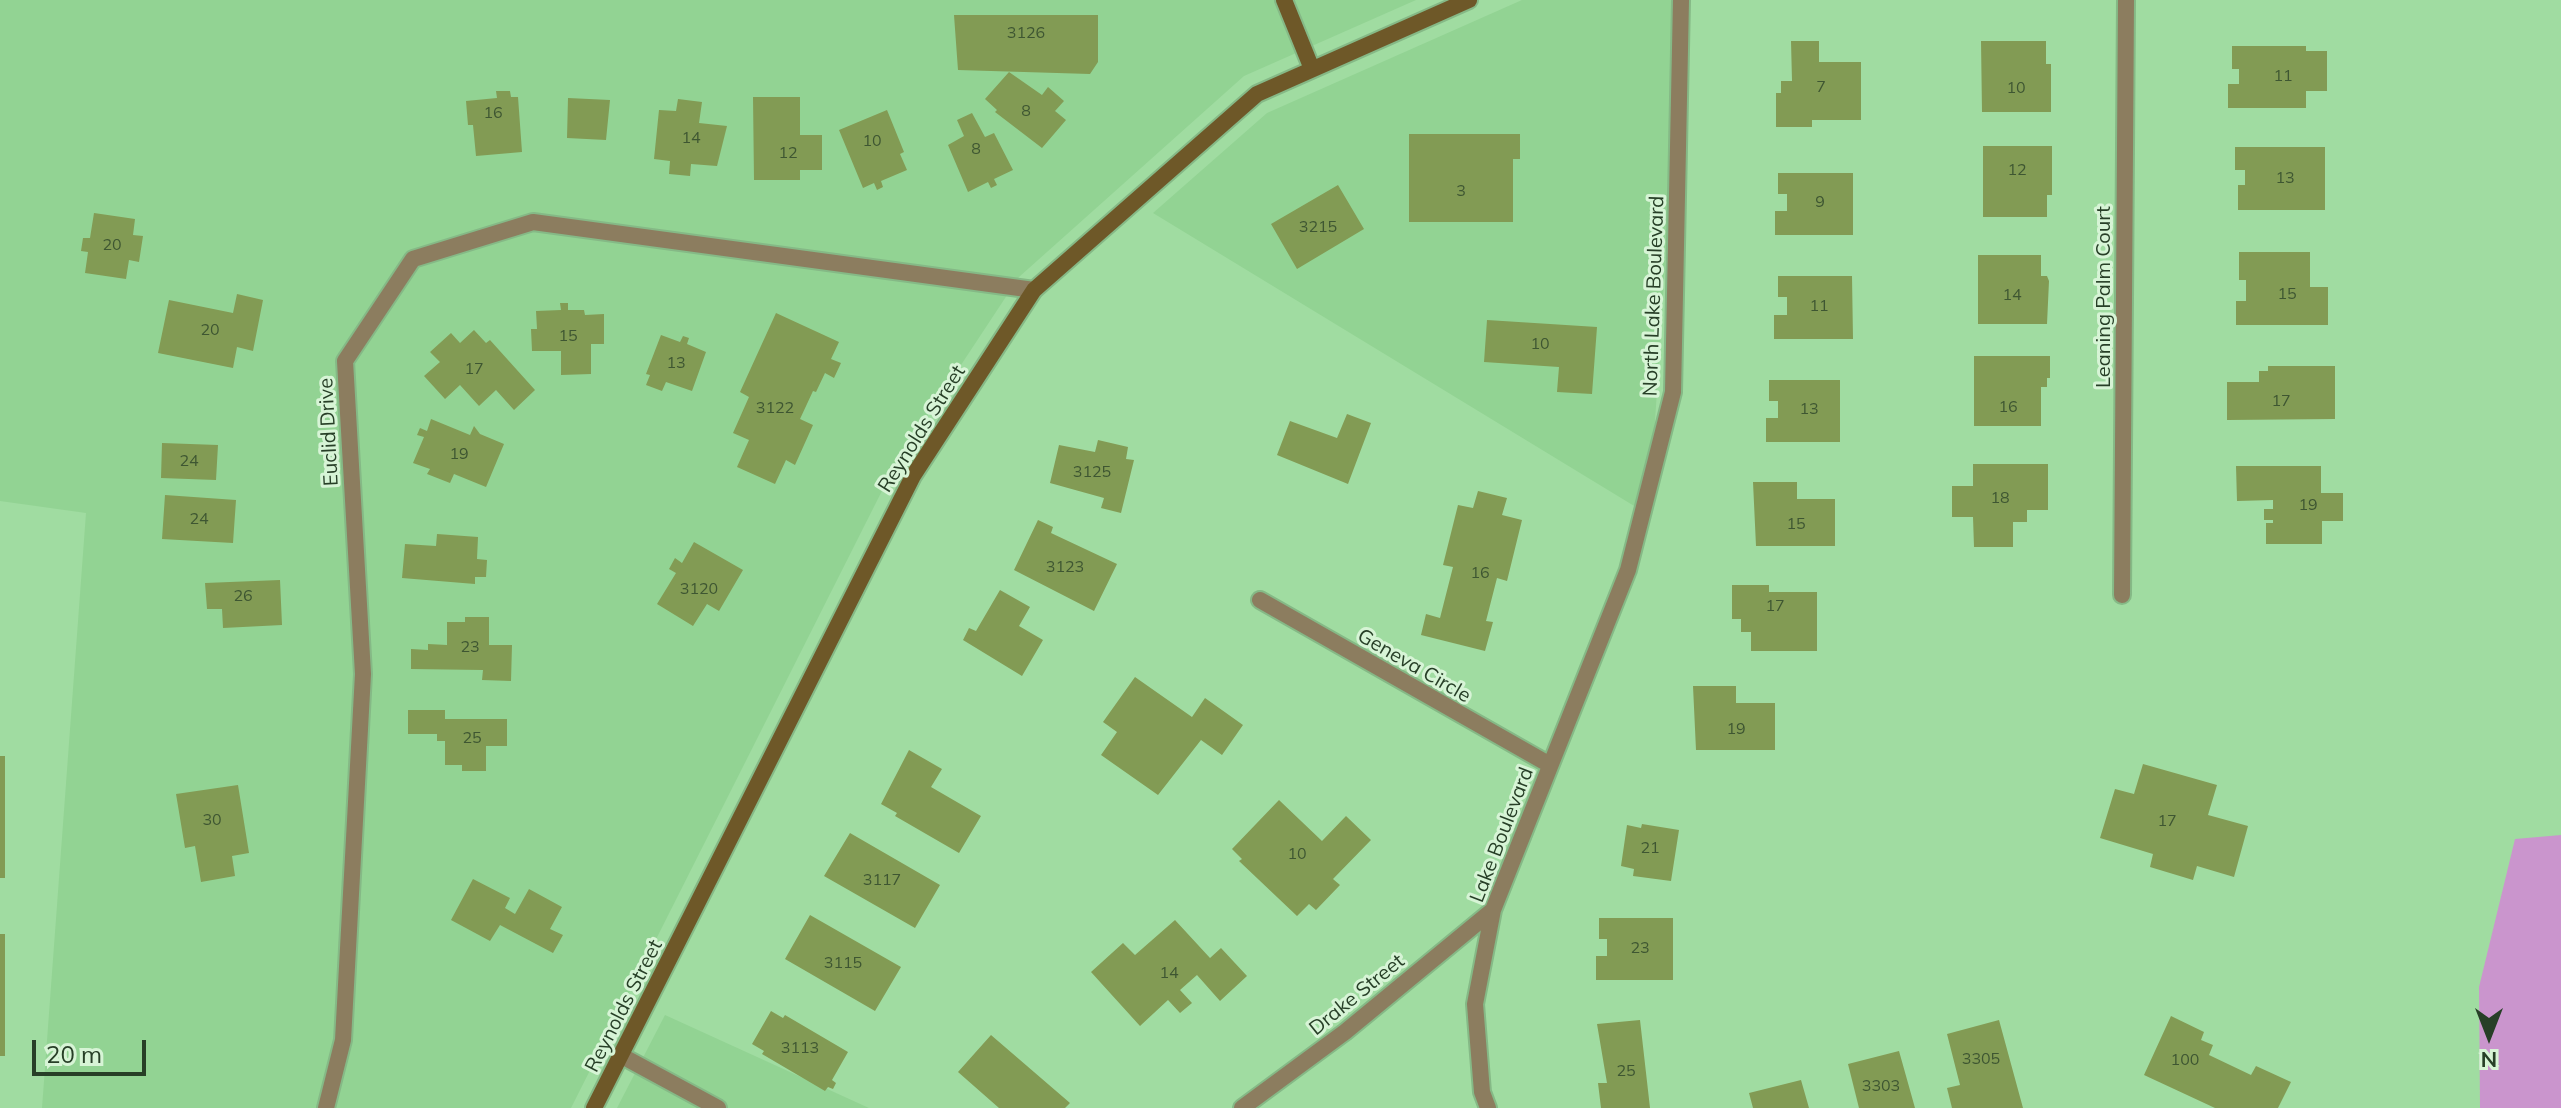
<!DOCTYPE html>
<style>
body{margin:0}
#map{position:relative;width:2561px;height:1108px;overflow:hidden;background:#a0dca1;font-family:Mulish,sans-serif}
canvas{display:block}
.north{position:absolute;left:2449px;top:996px;width:80px;height:80px;-webkit-text-stroke:6px #d7f4d6;paint-order:stroke;rotate:180deg;font-size:22px;font-weight:700;line-height:32px;text-align:center;color:#273f27}
.north::after{content:'';display:block;margin:auto;width:28px;height:36px;background:#273f27;clip-path:polygon(50% 0,100% 100%,50% 72%,0 100%)}
.scale{position:absolute;left:32px;top:1040px;width:114px;height:36px;box-sizing:border-box;border:4px solid #273f27;border-top:0;padding-left:10px;font-size:24px;line-height:28px;white-space:nowrap;color:#273f27;-webkit-text-stroke:6px #d7f4d6;paint-order:stroke}
</style>
<div id="map">
<canvas width="2561" height="1108"></canvas>
<div class="north">N</div>
<div class="scale">20 m</div>
</div>
<script>
const context = document.querySelector('canvas').getContext('2d');
context.lineJoin = 'round';
function paint(path, color) { context.fillStyle = color; context.fill(path, 'evenodd'); }
const shape = rows => new Path2D(rows.map(r => 'M' + r).join(''));
function strokePath(path, color, width, dash) { context.strokeStyle = color; context.lineWidth = width; context.lineCap = dash ? 'butt' : 'round'; context.setLineDash(dash || []); context.stroke(path); }
function write(font, color, halo, rows, align = 'center') {
  context.font = font + ' Mulish,sans-serif'; context.lineWidth = 6; context.setLineDash([]); context.textBaseline = 'middle'; context.strokeStyle = halo; context.fillStyle = color; for (const [text, x, y, turn = 0] of rows) {
    context.save(); context.translate(x, y); context.rotate((+turn || 0) * Math.PI / 180); context.textAlign = isNaN(turn) ? turn : align; if (halo) context.strokeText(text, 0, 0); context.fillText(text, 0, 0); context.restore();
  }
}
const built = shape([
 [0,0,1416,0,1244,76,1019,277,895,465,571,1108,42,1108,86,513,0,501],
 [1522,0,1682,0,1649,515,1153,213,1267,113],
 [665,1015,869,1108,617,1108]
]);
const green = shape([
 [2561,835,2561,1108,2480,1108,2479,987,2515,839]
]);
const building = shape([
 [954,15,1098,15,1098,62,1090,74,958,70],
 [1791,41,1819,41,1819,62,1861,62,1861,120,1812,120,1812,127,1776,127,1776,93,1781,93,1781,81,1792,81],
 [1981,41,2046,41,2046,64,2051,64,2051,112,1982,112],
 [2232,46,2306,46,2306,51,2327,51,2327,91,2306,91,2306,108,2228,108,2228,84,2239,84,2239,69,2232,69],
 [1009,72,1042,95,1048,87,1064,101,1055,111,1066,120,1042,148,995,112,997,110,985,99],
 [496,91,510,91,511,97,518,97,522,152,476,156,473,125,468,125,466,101,497,98],
 [753,97,800,97,800,135,822,135,822,170,800,170,800,180,754,180],
 [568,98,610,100,606,140,567,138],
 [678,99,702,102,699,123,727,126,717,166,691,164,690,176,669,174,670,161,654,159,659,110,676,111],
 [887,110,904,152,900,154,907,170,881,181,883,187,877,190,874,183,863,188,839,130],
 [972,113,985,137,994,133,1013,170,994,179,997,185,991,188,988,182,968,192,948,145,964,136,957,120],
 [1409,134,1520,134,1520,159,1513,159,1513,222,1409,222],
 [1983,146,2052,146,2052,195,2047,195,2047,217,1983,217],
 [2235,147,2325,147,2325,210,2238,210,2238,185,2245,185,2245,170,2235,170],
 [1778,173,1853,173,1853,235,1775,235,1775,211,1787,211,1787,194,1778,194],
 [1338,185,1364,229,1297,269,1271,224],
 [94,213,135,219,133,235,143,236,139,262,129,260,126,279,85,273,88,252,81,251,83,238,90,238],
 [2239,252,2310,252,2310,287,2328,287,2328,325,2236,325,2236,301,2246,301,2246,280,2239,280],
 [1978,255,2041,255,2041,276,2047,276,2049,281,2047,324,1978,324],
 [1778,276,1852,276,1853,339,1774,339,1774,315,1787,315,1787,297,1778,297],
 [237,294,263,300,253,351,237,347,233,368,158,353,169,300,233,313],
 [560,303,568,303,568,310,584,310,585,315,604,314,604,344,591,344,591,374,561,375,561,351,532,351,531,329,537,329,536,311,561,310],
 [776,313,839,342,831,359,841,363,834,378,825,373,816,392,813,391,800,419,813,425,795,465,786,460,775,484,737,467,749,440,733,433,749,397,740,392],
 [1487,320,1597,327,1592,394,1557,392,1559,367,1484,362],
 [474,330,486,343,490,340,535,390,514,410,496,390,479,406,460,385,445,399,424,376,440,362,430,352,451,333,460,343],
 [661,335,680,342,683,336,689,338,687,344,706,352,692,391,666,382,662,391,646,385,650,375,646,374],
 [1974,356,2050,356,2050,378,2047,378,2047,387,2041,387,2041,426,1974,426],
 [2268,366,2335,366,2335,419,2227,420,2227,382,2259,382,2259,371,2268,371],
 [1769,380,1840,380,1840,442,1766,442,1766,418,1778,418,1778,401,1769,401],
 [1347,414,1371,423,1348,484,1277,455,1290,421,1337,438],
 [431,419,470,435,474,426,480,434,504,444,486,487,454,474,450,483,427,474,430,469,413,463,424,437,417,435,420,428,427,431],
 [1098,440,1128,447,1126,459,1134,460,1121,513,1101,508,1104,498,1050,483,1059,445,1095,452],
 [162,443,218,445,216,480,161,478],
 [1973,464,2048,464,2048,510,2027,510,2027,522,2013,522,2013,547,1974,547,1973,517,1952,517,1952,486,1973,486],
 [2236,466,2321,466,2321,493,2343,493,2343,521,2322,521,2322,544,2266,544,2266,523,2273,523,2273,520,2264,520,2264,509,2273,509,2273,500,2237,501],
 [1753,482,1797,482,1797,499,1835,499,1835,546,1756,546],
 [1478,491,1507,498,1502,515,1522,520,1507,581,1497,578,1486,621,1493,622,1485,651,1421,635,1426,614,1440,618,1453,567,1443,565,1458,505,1473,508],
 [165,495,236,500,233,543,162,539],
 [1038,520,1053,527,1051,533,1117,564,1094,611,1014,570],
 [437,534,478,537,477,559,487,560,486,577,475,577,475,584,402,578,405,544,436,546],
 [694,542,743,570,719,611,707,604,693,626,657,604,676,573,669,569,675,558,682,563],
 [280,580,282,625,223,628,222,609,207,609,205,583],
 [1732,585,1769,585,1769,592,1817,592,1817,651,1751,651,1751,632,1741,632,1741,619,1732,619],
 [1000,590,1030,607,1019,626,1043,640,1022,676,963,640,969,628,976,631],
 [465,617,489,617,489,645,512,645,511,681,482,680,483,670,411,669,411,649,428,650,428,644,447,645,447,622,465,622],
 [1135,677,1192,717,1205,698,1243,725,1222,755,1201,740,1158,795,1101,755,1117,732,1103,722],
 [1693,686,1736,686,1736,703,1775,703,1775,750,1696,750],
 [408,710,445,710,445,719,507,719,507,746,486,746,486,771,462,771,462,765,445,765,445,741,437,741,437,734,408,734],
 [909,750,942,769,931,787,981,816,959,853,895,816,897,813,881,804],
 [0,756,5,756,5,878,0,878],
 [2143,764,2217,785,2208,815,2248,826,2234,877,2197,866,2193,880,2150,867,2153,854,2100,838,2115,789,2134,794],
 [238,785,249,853,232,856,235,876,201,882,195,846,185,848,176,794],
 [1279,800,1322,841,1346,816,1371,840,1333,879,1340,885,1316,910,1309,904,1297,916,1239,861,1242,859,1232,849],
 [1642,824,1679,830,1671,881,1633,876,1634,869,1621,866,1627,825,1641,828],
 [850,833,940,885,915,928,824,876],
 [473,879,510,898,505,908,515,914,529,889,562,907,550,929,563,935,553,953,500,925,490,941,451,920],
 [810,915,901,967,875,1011,785,959],
 [1599,918,1673,918,1673,980,1596,980,1596,956,1607,956,1607,939,1599,939],
 [1175,920,1210,958,1221,948,1247,976,1220,1001,1197,975,1180,990,1192,1003,1180,1013,1168,1000,1140,1026,1091,972,1123,943,1135,955],
 [0,934,5,934,5,1056,0,1056],
 [771,1011,783,1018,785,1015,848,1052,832,1080,836,1083,833,1089,828,1087,825,1091,762,1054,764,1051,752,1044],
 [2171,1016,2204,1032,2201,1040,2213,1045,2209,1055,2251,1075,2256,1066,2291,1082,2278,1108,2215,1108,2144,1075],
 [1640,1020,1650,1108,1601,1108,1598,1083,1607,1083,1597,1024],
 [1999,1020,2023,1108,1952,1108,1947,1088,1960,1085,1947,1034],
 [991,1035,1070,1103,1065,1108,999,1108,958,1072],
 [1899,1051,1915,1108,1859,1108,1848,1064],
 [1801,1080,1809,1108,1753,1108,1749,1093]
]);
const street = shape([
 [2122,595,2126,0],
 [1260,600,1550,765],
 [622,1056,718,1108],
 [326,1108,343,1040,363,674,345,361,413,259,533,222,1034,290],
 [1242,1108,1345,1032,1493,910],
 [1488,1108,1482,1092,1475,1004,1493,910,1628,570,1673,392,1681,0]
]);
const secondary = shape([
 [1284,0,1312,69],
 [594,1108,913,476,1034,290,1257,94,1469,0]
]);
const numberNames = [
 ["3126",1026,33],
 ["11",2283,76],
 ["7",1821,87],
 ["10",2016,88],
 ["8",1026,111],
 ["16",493,113],
 ["14",691,138],
 ["10",872,141],
 ["8",976,149],
 ["12",788,153],
 ["12",2017,170],
 ["13",2285,178],
 ["3",1461,191],
 ["9",1820,202],
 ["3215",1318,227],
 ["20",112,245],
 ["15",2287,294],
 ["14",2012,295],
 ["11",1819,306],
 ["20",210,330],
 ["15",568,336],
 ["10",1540,344],
 ["13",676,363],
 ["17",474,369],
 ["17",2281,401],
 ["16",2008,407],
 ["3122",775,408],
 ["13",1809,409],
 ["19",459,454],
 ["24",189,461],
 ["3125",1092,472],
 ["18",2000,498],
 ["19",2308,505],
 ["24",199,519],
 ["15",1796,524],
 ["3123",1065,567],
 ["16",1480,573],
 ["3120",699,589],
 ["26",243,596],
 ["17",1775,606],
 ["23",470,647],
 ["19",1736,729],
 ["25",472,738],
 ["30",212,820],
 ["17",2167,821],
 ["21",1650,848],
 ["10",1297,854],
 ["3117",882,880],
 ["23",1640,948],
 ["3115",843,963],
 ["14",1169,973],
 ["3113",800,1048],
 ["3305",1981,1059],
 ["100",2185,1060],
 ["25",1626,1071],
 ["3303",1881,1086]
];
const streetNames = [
 ["North Lake Boulevard",1654,296,-88],
 ["Leaning Palm Court",2104,297,-90],
 ["Reynolds Street",922,429,-58],
 ["Euclid Drive",329,432,-93],
 ["Geneva Circle",1414,666,30],
 ["Lake Boulevard",1502,835,-69],
 ["Drake Street",1357,995,-39],
 ["Reynolds Street",624,1006,-63]
];
paint(built, '#92d393');
paint(green, '#ca95cd');
paint(building, '#829b54');
strokePath(street, '#85b986', 20);
strokePath(secondary, '#85b986', 20);
strokePath(street, '#8c7d5f', 16);
strokePath(secondary, '#6e5828', 16);
write('16px', '#3e5632', null, numberNames);
write('20px', '#273f27', '#d7f4d6', streetNames);
</script>
